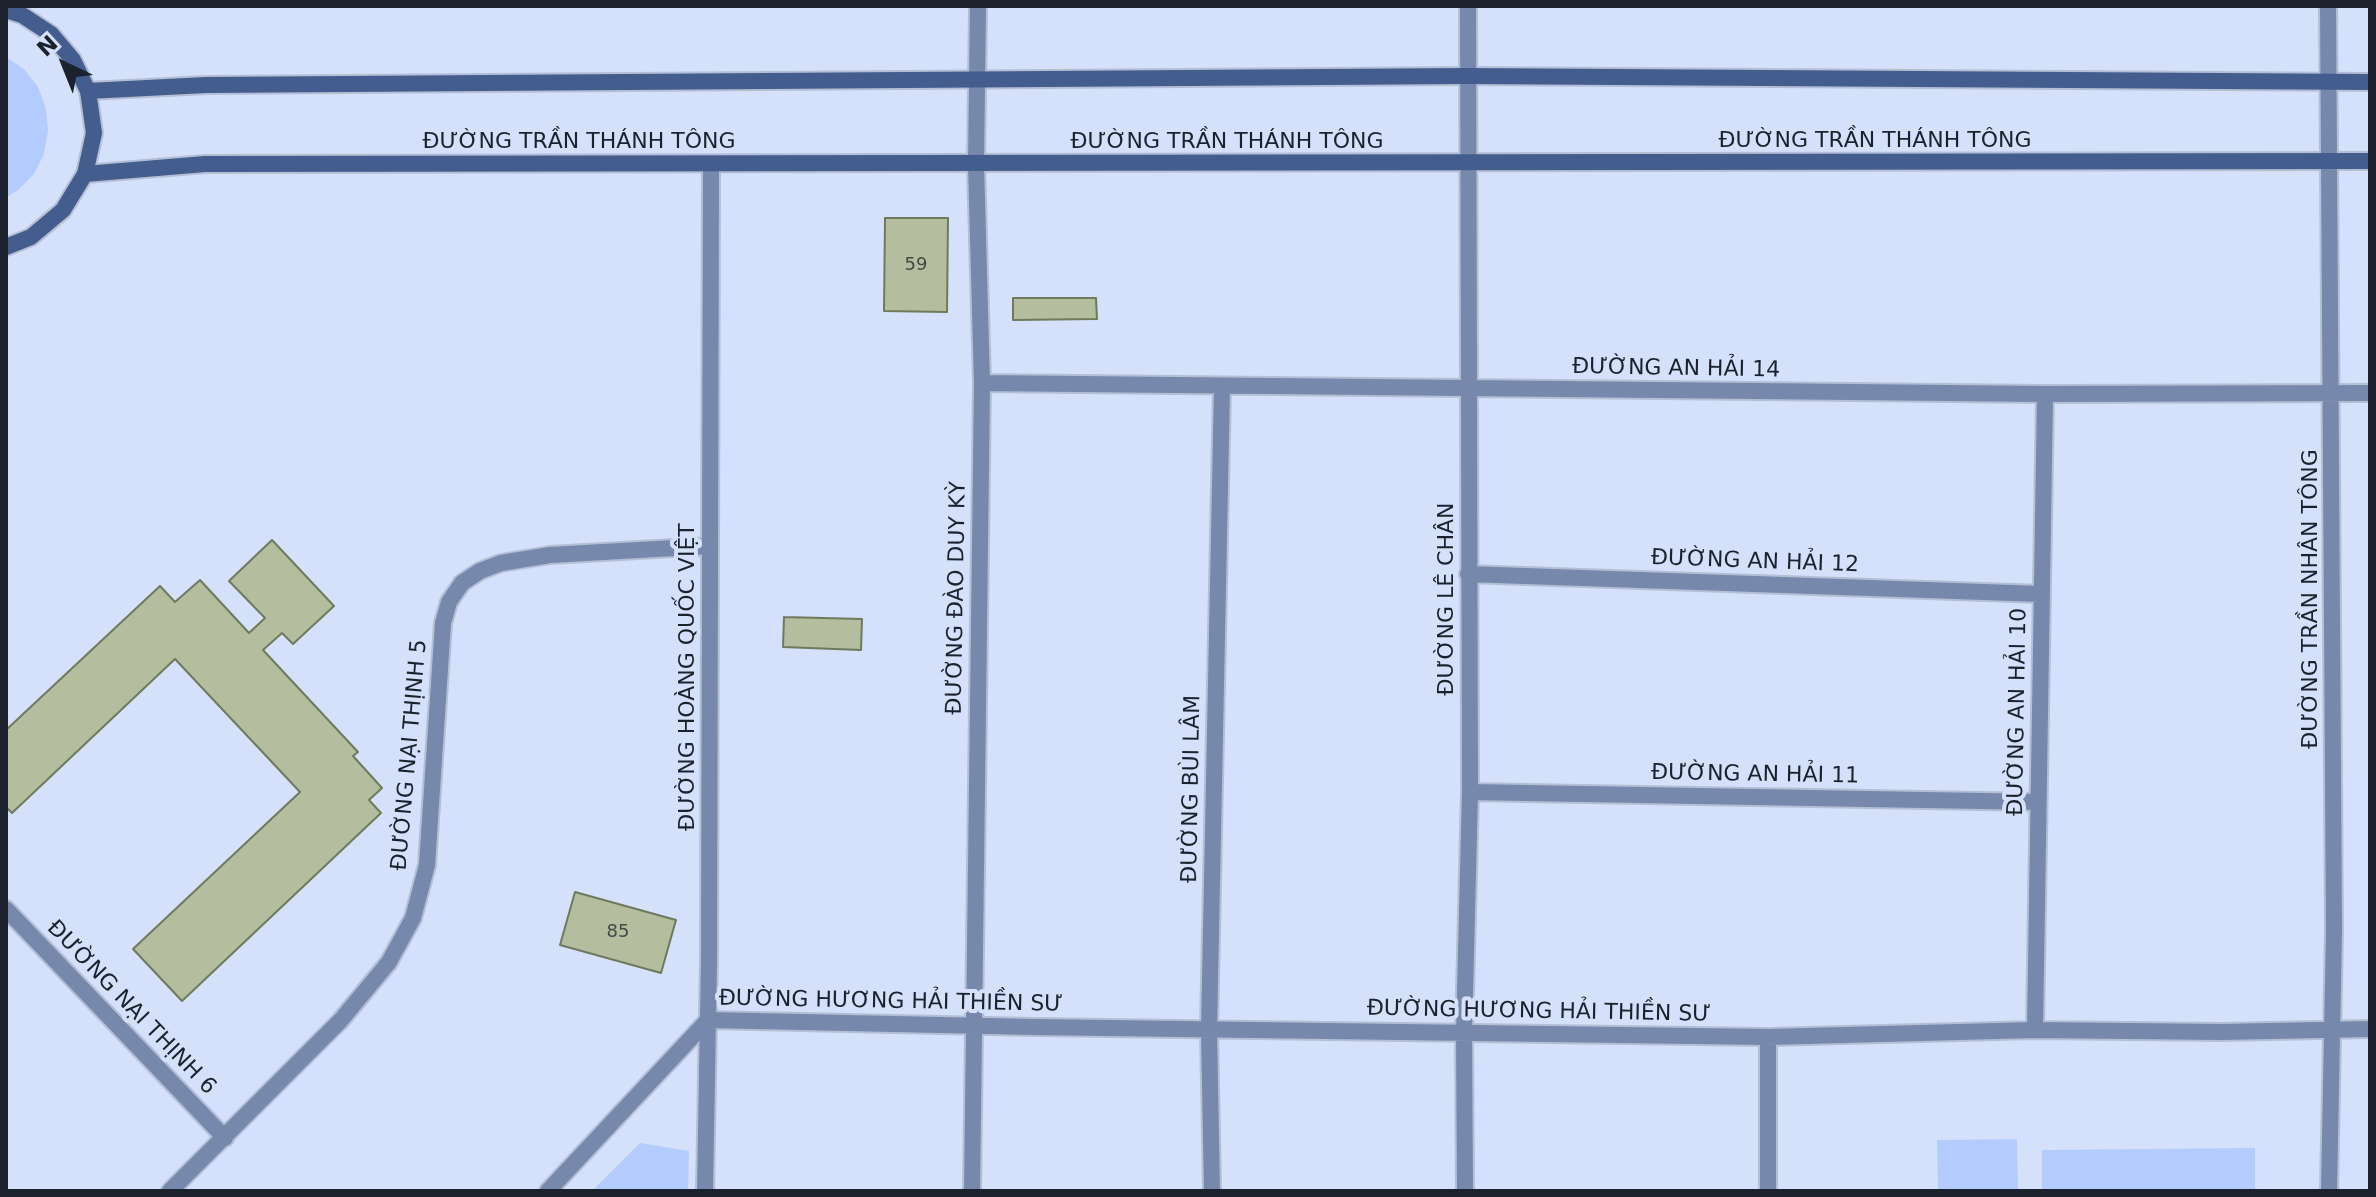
<!DOCTYPE html>
<meta charset="utf-8">
<style>
body{margin:0}
#map{position:relative;width:2376px;height:1197px;overflow:hidden;background:#d5e1fa;font-family:"DejaVu Sans",sans-serif}
canvas{display:block}
.frame{position:absolute;inset:0;border:8px solid #1c222d;pointer-events:none}
.north{position:absolute;left:24px;top:24px;width:80px;height:80px;-webkit-text-stroke:6px #d5e1fa;paint-order:stroke;rotate:317deg;font-size:22px;font-weight:700;line-height:32px;text-align:center;color:#1c222d}
.north::after{content:'';display:block;margin:auto;width:28px;height:36px;background:#1c222d;clip-path:polygon(50% 0,100% 100%,50% 72%,0 100%)}
</style>
<div id="map">
<canvas width="2376" height="1197"></canvas>
<div class="frame"></div>
<div class="north">N</div>
</div>
<script>
const context = document.querySelector('canvas').getContext('2d');
context.lineJoin = 'round';
function paint(path, color) { context.fillStyle = color; context.fill(path, 'evenodd'); }
const shape = rows => new Path2D(rows.map(r => 'M' + r).join(''));
function strokePath(path, color, width, dash) { context.strokeStyle = color; context.lineWidth = width; context.lineCap = dash ? 'butt' : 'round'; context.setLineDash(dash || []); context.stroke(path); }
function write(font, color, halo, rows, align = 'center') {
  context.font = font + ' "DejaVu Sans",sans-serif'; context.lineWidth = 8; context.setLineDash([]); context.textBaseline = 'middle'; context.strokeStyle = halo; context.fillStyle = color; for (const [text, x, y, turn = 0] of rows) {
    context.save(); context.translate(x, y); context.rotate((+turn || 0) * Math.PI / 180); context.textAlign = isNaN(turn) ? turn : align; if (halo) context.strokeText(text, 0, 0); context.fillText(text, 0, 0); context.restore();
  }
}
const green = shape([
 [6,57,24,69,38,87,46,109,48,131,44,154,34,174,17,191,6,197],
 [2017,1139,2018,1191,1938,1191,1937,1140],
 [640,1143,689,1151,688,1191,592,1191],
 [2255,1148,2255,1191,2042,1191,2042,1150]
]);
const building = shape([
 [885,218,948,218,947,312,884,311,885,218],
 [1013,298,1096,298,1097,319,1013,320,1013,298],
 [272,540,334,606,293,644,282,633,263,650,358,752,353,756,382,788,369,800,381,813,182,1001,133,949,300,792,175,659,12,813,6,807,6,730,160,586,175,602,200,580,249,633,265,618,229,581,272,540],
 [784,617,862,619,861,650,783,647,784,617],
 [575,892,676,920,661,973,560,945,575,892]
]);
const street = shape([
 [2328,6,2334,930,2329,1191],
 [982,383,2045,394,2370,393],
 [1468,574,2041,594],
 [1470,792,2038,802],
 [6,909,225,1138],
 [708,1020,1034,1027,1768,1037,2035,1030,2221,1032,2370,1029],
 [2035,1030,2045,394],
 [170,1191,341,1020,389,962,413,918,427,865,443,623,449,602,462,583,480,571,501,563,550,555,710,546],
 [548,1191,708,1020],
 [705,1191,709,960,711,164],
 [972,1191,982,383,976,164,978,6],
 [1212,1191,1209,1030,1222,387],
 [1465,1191,1464,1033,1470,792,1468,6],
 [1768,1191,1768,1037]
]);
const secondary = shape([
 [6,10,22,15,51,34,73,60,88,91,94,133,85,174,63,210,31,237,6,247],
 [88,91,206,85,1466,76,2370,82],
 [85,174,205,164,2370,161]
]);
const numberNames = [
 ["59",916,265],
 ["85",618,932]
];
const streetNames = [
 ["ĐƯỜNG TRẦN THÁNH TÔNG",1875,141],
 ["ĐƯỜNG TRẦN THÁNH TÔNG",579,142],
 ["ĐƯỜNG TRẦN THÁNH TÔNG",1227,142],
 ["ĐƯỜNG AN HẢI 14",1676,369,1],
 ["ĐƯỜNG AN HẢI 12",1755,562,2],
 ["ĐƯỜNG ĐÀO DUY KỲ",957,598,-89],
 ["ĐƯỜNG LÊ CHÂN",1447,599,-90],
 ["ĐƯỜNG TRẦN NHÂN TÔNG",2311,599,-90],
 ["ĐƯỜNG HOÀNG QUỐC VIỆT",688,677,-90],
 ["ĐƯỜNG AN HẢI 10",2018,712,-89],
 ["ĐƯỜNG NẠI THỊNH 5",410,755,-85],
 ["ĐƯỜNG AN HẢI 11",1755,775,1],
 ["ĐƯỜNG BÙI LÂM",1192,789,-89],
 ["ĐƯỜNG HƯƠNG HẢI THIỀN SƯ",891,1002,1],
 ["ĐƯỜNG NẠI THỊNH 6",131,1008,46],
 ["ĐƯỜNG HƯƠNG HẢI THIỀN SƯ",1539,1012,1]
];
paint(green, '#b3ccfd');
paint(building, '#b4be9e');
strokePath(building, '#6f795b', 2);
strokePath(street, '#b4bfd5', 20);
strokePath(secondary, '#b4bfd5', 20);
strokePath(street, '#7688ac', 16);
strokePath(secondary, '#445d8f', 16);
write('18px', '#424949', null, numberNames);
write('22px', '#1c222d', '#d5e1fa', streetNames);
</script>
